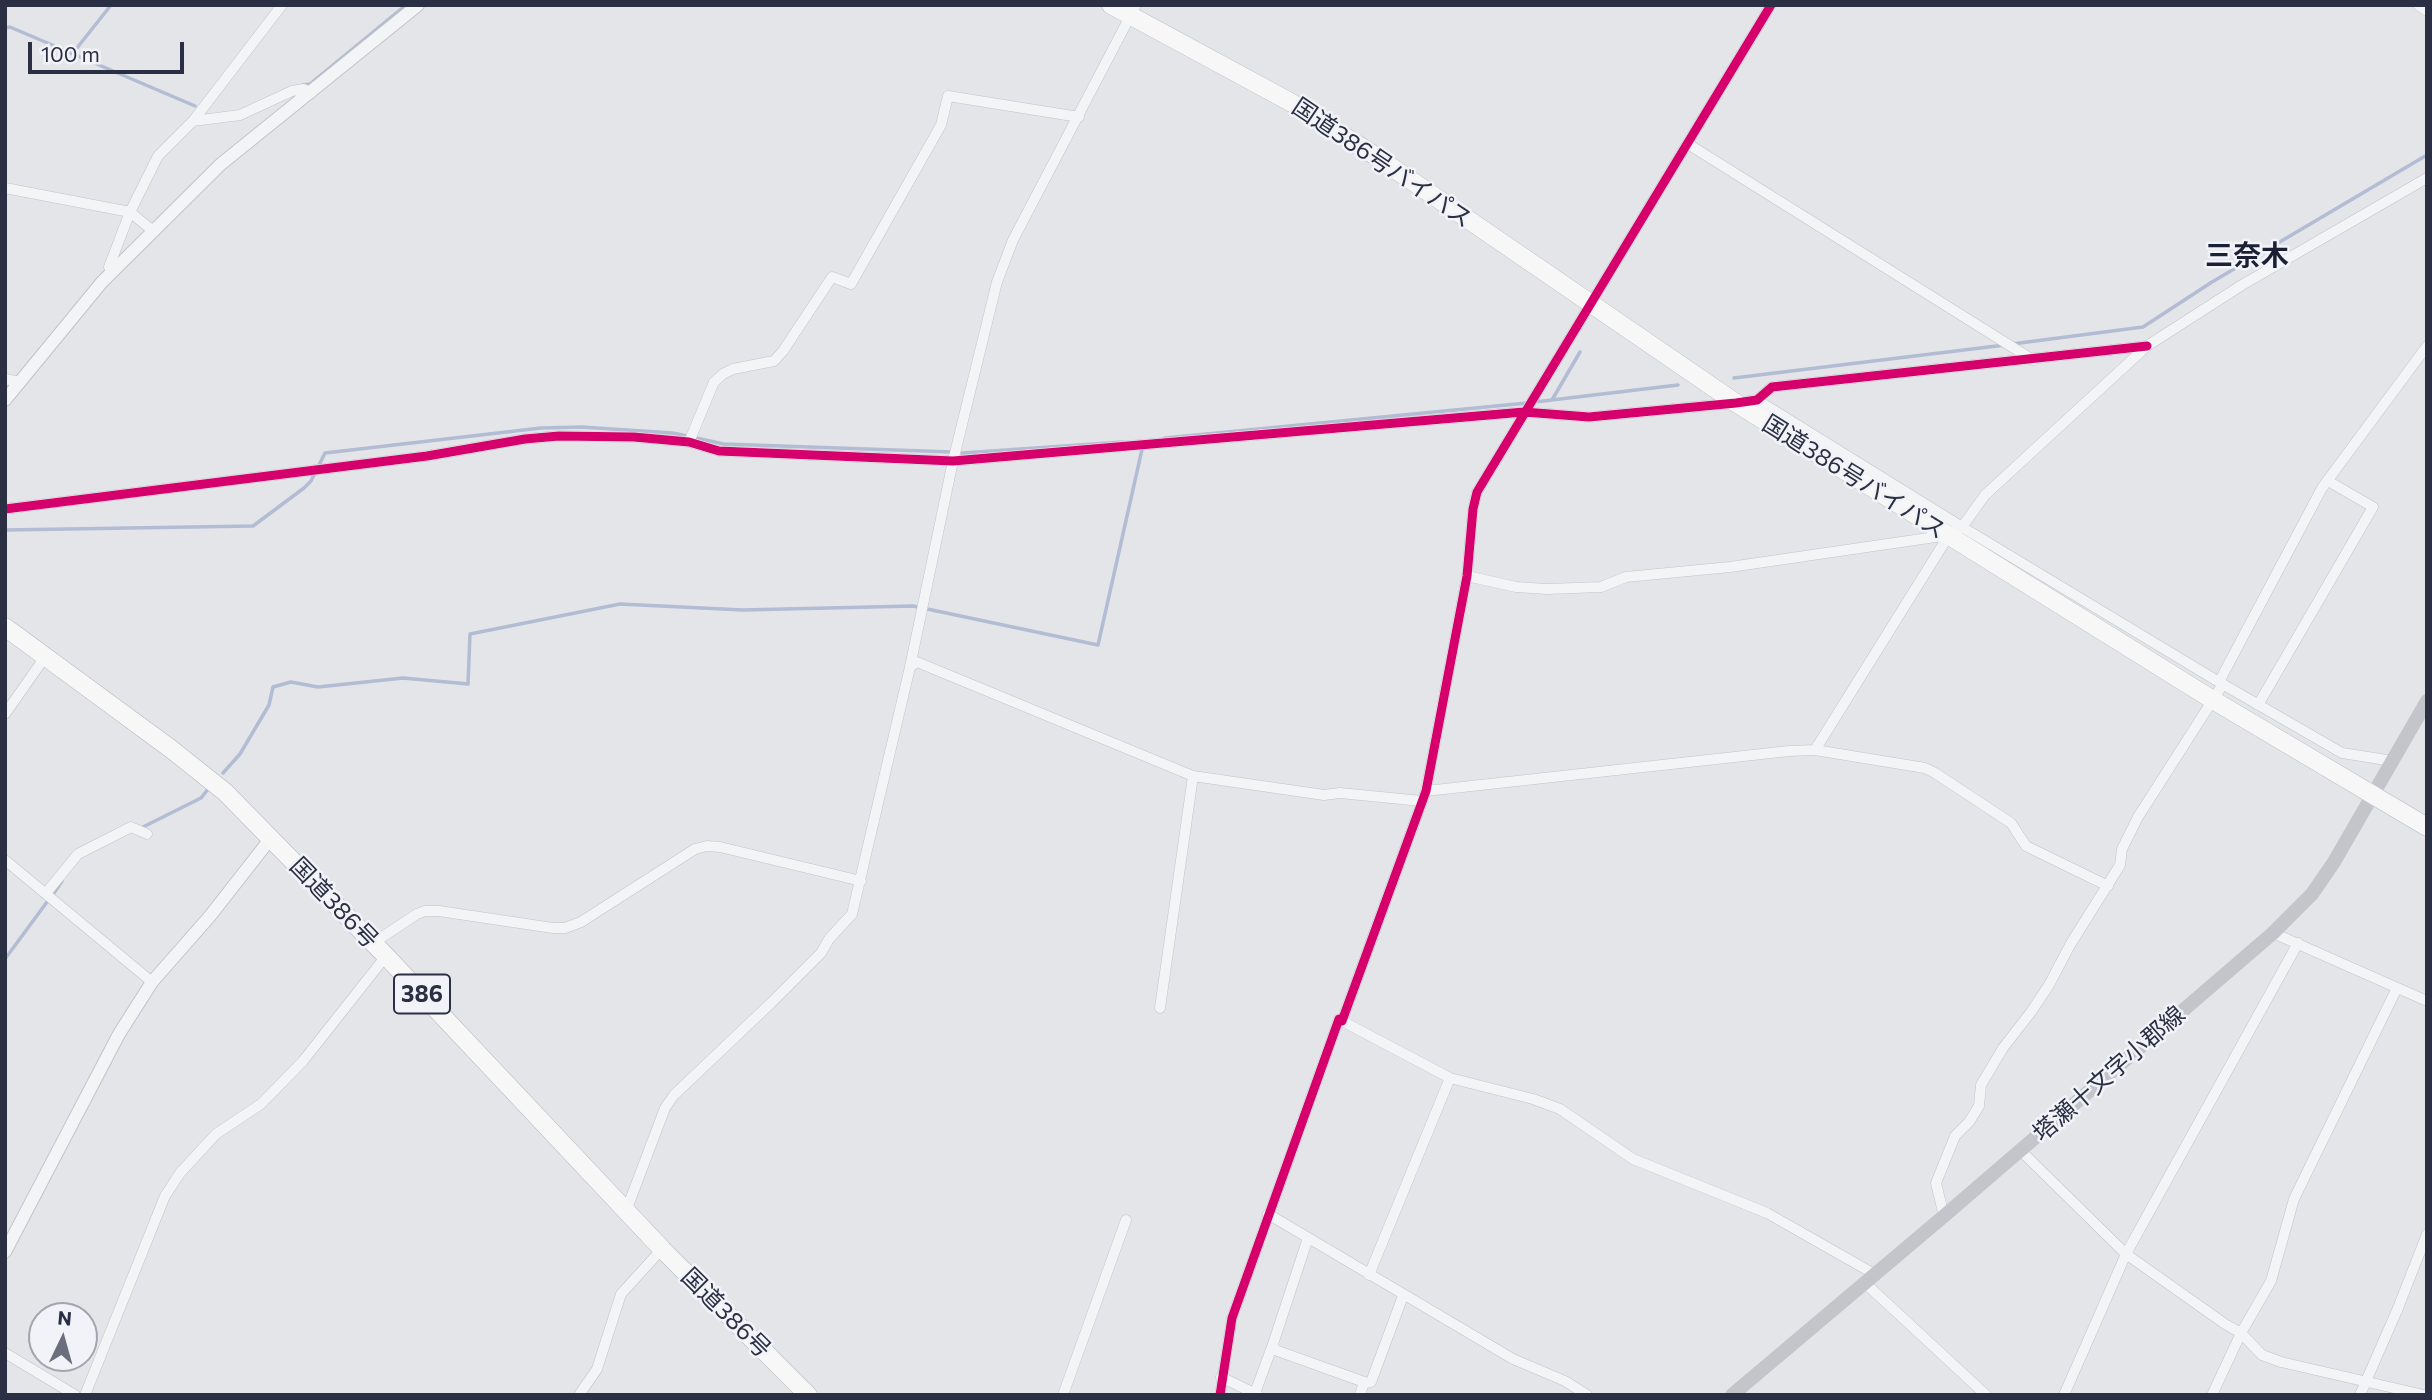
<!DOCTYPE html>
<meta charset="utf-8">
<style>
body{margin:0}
#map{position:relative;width:2432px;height:1400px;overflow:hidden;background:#e4e5e9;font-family:Commissioner,sans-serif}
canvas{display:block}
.frame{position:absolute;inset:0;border:7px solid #2a2f43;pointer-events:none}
.north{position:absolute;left:28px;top:1302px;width:70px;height:70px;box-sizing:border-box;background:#f2f3f8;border:2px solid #a2a5b0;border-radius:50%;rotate:5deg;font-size:19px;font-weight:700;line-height:28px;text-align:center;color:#2a2f43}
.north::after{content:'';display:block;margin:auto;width:24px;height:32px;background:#6b6f7d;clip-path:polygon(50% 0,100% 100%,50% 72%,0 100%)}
.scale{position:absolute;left:28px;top:42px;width:156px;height:32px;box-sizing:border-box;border:4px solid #2a2f43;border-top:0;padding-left:9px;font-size:21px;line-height:24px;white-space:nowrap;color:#2a2f43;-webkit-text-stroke:5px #f2f3f8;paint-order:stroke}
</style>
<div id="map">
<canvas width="2432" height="1400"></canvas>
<div class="frame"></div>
<div class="north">N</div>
<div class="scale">100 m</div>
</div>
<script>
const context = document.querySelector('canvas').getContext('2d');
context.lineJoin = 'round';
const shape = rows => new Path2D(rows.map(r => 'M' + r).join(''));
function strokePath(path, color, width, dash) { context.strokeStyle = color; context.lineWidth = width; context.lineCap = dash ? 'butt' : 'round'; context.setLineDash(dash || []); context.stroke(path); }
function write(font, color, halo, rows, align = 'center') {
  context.font = font + ' Commissioner,"Noto Sans JP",sans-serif'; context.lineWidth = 5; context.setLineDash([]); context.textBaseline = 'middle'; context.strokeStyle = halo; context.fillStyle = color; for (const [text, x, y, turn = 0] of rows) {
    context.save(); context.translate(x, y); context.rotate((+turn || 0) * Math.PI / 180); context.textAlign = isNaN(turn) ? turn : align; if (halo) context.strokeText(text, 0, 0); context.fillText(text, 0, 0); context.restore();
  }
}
const stream = shape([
 [5,28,10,27,195,106],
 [73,53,111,5],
 [303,85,310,84,406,5],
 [2012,344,2143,327,2212,282,2427,155],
 [1734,378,2005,345],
 [1552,400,1580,352],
 [1535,402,1678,385],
 [1165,438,1527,403],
 [962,453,1123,442],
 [5,530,253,526,304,488,311,481,325,453,541,428,581,427,673,433,724,444,952,452],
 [223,773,240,754,269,705,273,687,291,682,318,687,403,678,468,684,470,634,620,604,743,610,913,606,1098,645,1143,445],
 [139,829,201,798,209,788],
 [54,893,62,881],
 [5,959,47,902]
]);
const minor = shape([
 [2418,5,2427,11],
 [193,121,240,115,292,91,304,89,311,93],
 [1688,144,2033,360],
 [5,188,130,212,109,267,111,273],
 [153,231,130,212,158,156,193,121,282,5],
 [5,379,20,382],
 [1757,400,1962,527,2219,682,2342,753,2393,761],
 [689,442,714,382,723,374,733,369,774,361,783,351,832,277,851,284,941,125,948,96,1079,117],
 [5,509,427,456,525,439,559,436,634,437,689,442,719,451,953,461,1524,412,1589,417,1736,403,1757,400,1772,387,2147,346],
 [1467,576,1516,587,1547,589,1601,587,1626,577,1730,567,1949,535,1962,527,1985,495,2147,346,2242,285,2427,178],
 [910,667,917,662,1193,776,1324,795,1340,793,1422,801],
 [2219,682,2322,488,2427,346],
 [2258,705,2373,507,2328,481],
 [5,714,45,657],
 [1815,750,1949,535],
 [1426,791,1789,751,1815,750,1925,768,1935,773,2011,823,2026,846,2108,886],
 [5,860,152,982],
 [46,893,78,854,131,827,147,834],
 [2273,933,2427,1001],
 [373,943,417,914,425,911,439,911,553,928,565,928,581,922,695,849,707,846,720,847,861,881],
 [1160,1008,1193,776],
 [1342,1021,1450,1078,1533,1099,1560,1109,1633,1159,1767,1213,1876,1275],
 [2020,1150,2126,1254,2225,1324,2241,1333,2262,1355,2281,1362,2424,1395],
 [626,1211,665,1108,674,1095,771,1003,821,953,829,939,852,914,910,667,953,461,997,282,1013,240,1136,5],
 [1268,1214,1513,1359,1565,1381,1587,1395],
 [1944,1216,1936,1183,1955,1136,1969,1122,1979,1106,1981,1085,2003,1048,2031,1012,2049,985,2070,945,2120,865,2122,849,2138,817,2223,684],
 [1308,1238,1273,1344,1275,1350,1367,1383,1371,1382,1403,1296],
 [1369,1275,1450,1078],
 [1865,1283,1986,1395],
 [5,1353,75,1395],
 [1221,1377,1258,1395],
 [1255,1393,1273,1344],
 [85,1395,165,1196,180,1173,216,1134,261,1104,303,1061,386,956],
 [579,1395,597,1369,621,1294,662,1249],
 [1063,1395,1126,1220],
 [1220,1395,1232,1318,1339,1019,1342,1021,1426,791,1467,576,1473,509,1477,492,1771,5],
 [1360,1395,1364,1382],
 [2064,1395,2126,1254,2298,943],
 [2212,1395,2241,1333,2271,1281,2294,1199,2397,988],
 [2360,1395,2398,1308,2427,1234]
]);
const tertiary = shape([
 [5,400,102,282,221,164,418,5],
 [5,1252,119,1034,152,982,210,916,271,838]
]);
const secondary = shape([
 [1732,1395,1944,1216,2273,933,2312,894,2334,862,2427,701]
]);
const trunk = shape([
 [1111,5,1292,103,1374,155,1736,403,2213,700,2427,827],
 [5,627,171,749,225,792,386,956,662,1249,808,1395]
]);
const cycleway = shape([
 [5,509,427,456,525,439,559,436,634,437,689,442,719,451,953,461,1524,412,1589,417,1736,403,1757,400,1772,387,2147,346],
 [1220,1395,1232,1318,1339,1019,1342,1021,1426,791,1467,576,1473,509,1477,492,1771,5]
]);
const shields = [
 [422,994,56]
];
const shieldNames = [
 ["386",422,994]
];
const streetNames = [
 ["国道386号バイパス",1382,163,34],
 ["国道386号バイパス",1854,477,32],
 ["国道386号",334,903,46],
 ["塔瀬十文字小郡線",2109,1074,-41],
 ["国道386号",726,1313,45]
];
const quarterNames = [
 ["三奈木",2247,256]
];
strokePath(stream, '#b2bcd3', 3.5);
strokePath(minor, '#c2c3c7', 11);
strokePath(tertiary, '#c2c3c7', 14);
strokePath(trunk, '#b6b8bd', 19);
strokePath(minor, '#f3f4f6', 10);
strokePath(tertiary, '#f3f4f6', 12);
strokePath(secondary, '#c4c5ca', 14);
strokePath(trunk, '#f7f7f7', 18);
strokePath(cycleway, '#d6006c', 9);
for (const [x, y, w] of shields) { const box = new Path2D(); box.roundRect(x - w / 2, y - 19.5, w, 39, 5); context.fillStyle = '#f2f3f8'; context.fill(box); strokePath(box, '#2a2f43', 2); }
write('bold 23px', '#2a2f43', null, shieldNames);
write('24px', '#2a2f43', '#f2f3f8', streetNames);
write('bold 28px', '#1c2034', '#f2f3f8', quarterNames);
</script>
